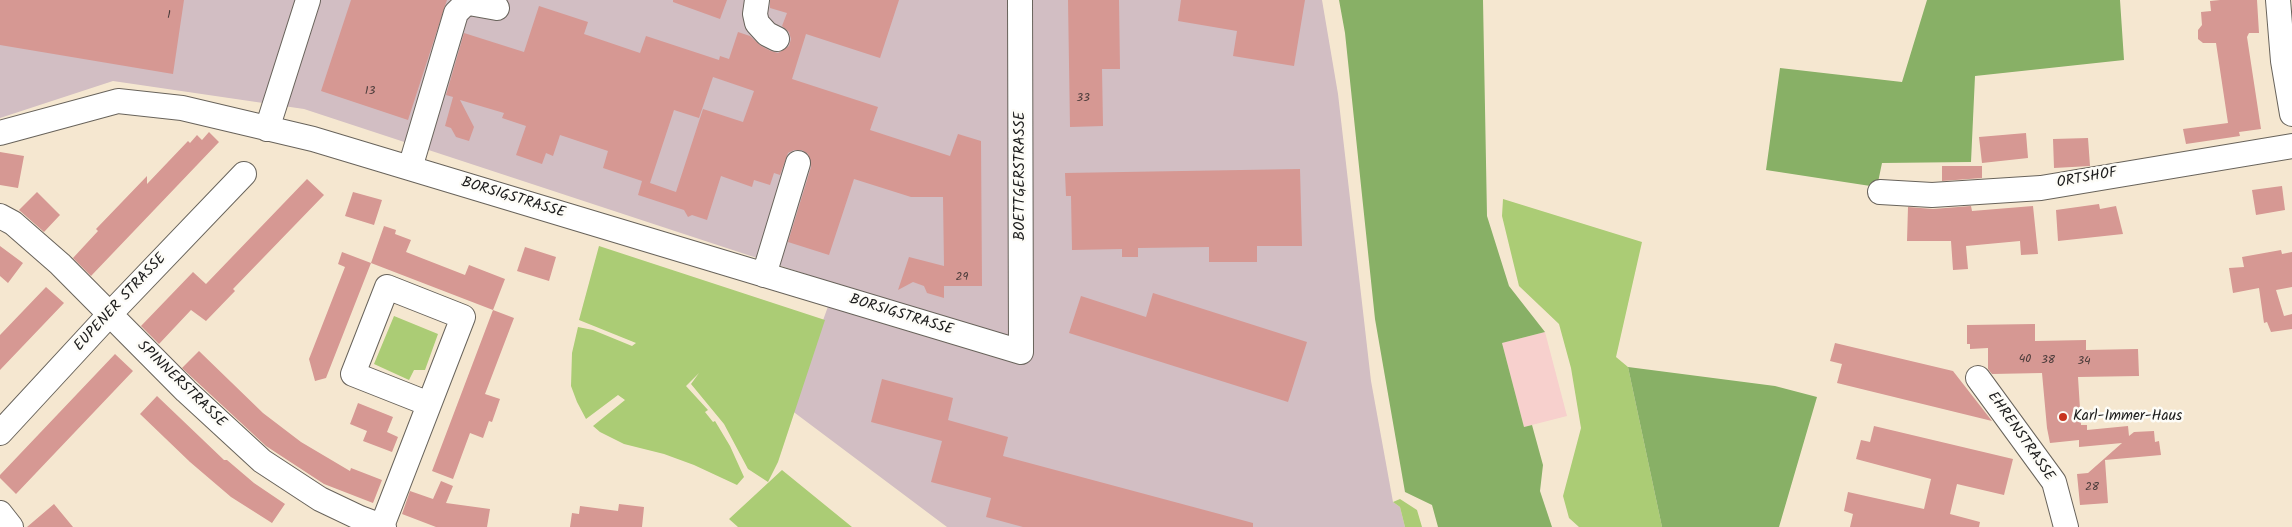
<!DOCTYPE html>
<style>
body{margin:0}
canvas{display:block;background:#f5e7d0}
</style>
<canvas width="2292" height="527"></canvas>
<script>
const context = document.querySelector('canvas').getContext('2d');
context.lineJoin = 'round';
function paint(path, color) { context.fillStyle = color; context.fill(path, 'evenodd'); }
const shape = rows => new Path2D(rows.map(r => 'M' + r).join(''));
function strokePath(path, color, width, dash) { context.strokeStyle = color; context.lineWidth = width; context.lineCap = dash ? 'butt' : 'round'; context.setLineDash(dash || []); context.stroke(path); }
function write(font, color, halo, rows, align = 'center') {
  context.font = font + ' Kalam,sans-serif'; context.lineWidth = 5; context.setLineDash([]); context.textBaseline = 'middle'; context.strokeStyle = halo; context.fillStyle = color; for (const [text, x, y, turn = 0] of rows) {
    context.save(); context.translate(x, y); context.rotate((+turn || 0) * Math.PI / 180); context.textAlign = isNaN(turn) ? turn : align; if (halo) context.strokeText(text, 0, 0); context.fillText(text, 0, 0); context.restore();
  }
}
const built = shape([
 [1545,332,1567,416,1524,427,1502,343]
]);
const industrial = shape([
 [0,0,1322,0,1338,94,1371,381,1393,502,1400,507,1405,527,947,527,791,410,836,284,304,109,113,81,0,118]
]);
const green = shape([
 [1503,199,1642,242,1616,357,1628,367,1662,527,1579,527,1569,518,1563,496,1581,428,1571,368,1559,324,1519,286,1502,216],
 [599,246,825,320,778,462,768,482,748,469,724,424,691,384,699,373,686,386,708,410,705,412,713,422,715,421,730,446,744,477,737,485,694,465,664,454,624,444,600,432,593,426,625,400,618,395,586,419,577,402,571,386,572,353,578,327,593,330,632,346,636,343,579,320],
 [394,316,438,334,425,370,414,370,409,380,374,364],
 [782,470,852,527,738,527,729,519],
 [1400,499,1417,510,1422,527,1405,527,1400,507,1393,502]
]);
const forest = shape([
 [1339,0,1483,0,1487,216,1509,286,1545,332,1502,343,1524,427,1532,425,1543,465,1540,491,1552,527,1438,527,1432,505,1405,492,1375,319,1345,33],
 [1927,0,2120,0,2124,60,1975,76,1971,162,1882,163,1877,187,1766,170,1780,68,1902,82],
 [1628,367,1775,386,1817,397,1779,527,1662,527]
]);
const building = shape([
 [0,0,184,0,173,74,0,45],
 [351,0,447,0,408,120,321,91],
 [673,0,727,0,720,19,673,2],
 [770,0,899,0,880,58,806,34,792,79,878,107,870,130,950,156,958,134,981,141,982,286,944,286,944,298,927,293,924,286,913,282,898,290,909,257,944,266,943,197,911,197,854,179,829,255,788,242,811,167,808,154,802,150,794,150,788,153,780,175,774,173,770,185,754,180,752,187,721,176,707,220,692,215,688,217,684,210,638,195,642,181,603,168,608,151,560,135,553,156,546,153,542,164,516,155,526,126,502,118,504,113,460,100,474,127,469,141,456,137,451,128,445,126,453,97,446,95,464,33,524,52,539,6,588,22,584,34,640,53,646,36,719,60,720,56,729,59,738,32,750,36,761,46,771,51,778,53,789,46,791,39,789,32,782,26,787,13,770,8],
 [713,77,754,91,743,122,703,109,676,192,650,183,674,110,699,118],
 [1068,0,1119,0,1120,69,1102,69,1103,126,1070,127],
 [1181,0,1305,0,1294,66,1233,56,1237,31,1178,21],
 [2220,0,2257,0,2259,33,2249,33,2247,37,2261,129,2239,132,2240,136,2186,144,2183,129,2228,123,2216,43,2203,43,2198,39,2198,30,2202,25,2201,12,2211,11,2210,1],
 [209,132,219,142,91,276,73,258,98,231,96,229,147,176,147,184,188,141,190,143,197,135,202,140],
 [2026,133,2028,158,1982,163,1979,137],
 [2088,138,2090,166,2054,168,2053,139],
 [0,152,24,156,18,188,0,185],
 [1942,166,1982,166,1982,178,1942,181],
 [1300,169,1302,246,1257,246,1257,262,1209,262,1209,247,1138,248,1138,257,1122,257,1122,249,1072,250,1071,196,1066,196,1065,173],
 [307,179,324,195,233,289,235,291,206,321,191,310,159,344,141,326,193,272,206,284],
 [2282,186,2285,210,2256,215,2252,190],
 [37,192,60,215,44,232,19,210],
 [353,192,382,200,374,225,345,216],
 [2099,204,2100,209,2116,206,2123,234,2058,241,2056,210],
 [1971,206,1972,211,2033,206,2038,254,2021,255,2020,241,1966,246,1968,269,1953,270,1951,241,1907,241,1908,207,1933,209],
 [384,226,396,230,395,234,411,240,406,252,465,275,469,265,505,279,493,310,371,263],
 [0,246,23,263,8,283,0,276],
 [525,247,556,257,549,281,517,271],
 [2281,250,2282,254,2292,252,2292,287,2276,290,2284,316,2292,314,2292,329,2271,332,2267,322,2264,323,2259,288,2233,293,2229,268,2244,267,2242,257],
 [342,252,371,263,326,378,315,381,309,359,345,267,338,264],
 [46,287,64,303,0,370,0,335],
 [1153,293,1307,342,1288,402,1069,333,1081,296,1146,317],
 [493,310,514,318,485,394,500,399,492,422,489,421,483,438,470,433,453,479,432,471],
 [2035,324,2035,341,2086,340,2086,350,2138,349,2139,376,2078,377,2081,425,2087,425,2087,430,2128,426,2129,436,2134,432,2154,431,2155,442,2159,441,2161,455,2105,460,2108,503,2080,505,2077,474,2088,473,2122,443,2079,447,2079,440,2050,443,2047,428,2042,373,1992,374,1988,369,1988,348,1970,349,1970,344,1967,344,1967,325],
 [1835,343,1953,371,1992,421,1837,383,1842,364,1830,361],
 [199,351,263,413,301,442,350,471,351,468,382,480,373,503,324,484,266,446,182,368],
 [115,354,133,371,16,494,0,478,0,475],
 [882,379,953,398,948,420,1008,437,1003,456,1253,523,1253,527,1023,527,986,517,991,498,931,482,942,441,871,422],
 [157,396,224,460,227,460,254,483,285,504,272,523,231,497,190,462,140,414],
 [358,403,393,417,387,432,398,437,392,452,363,441,367,431,350,424],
 [1874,426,2013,459,2004,495,1957,484,1950,514,1980,522,1979,527,1850,527,1853,514,1844,511,1848,492,1924,509,1931,479,1856,459,1861,440,1870,442],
 [441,481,453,486,446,503,490,509,487,527,436,527,402,514,410,491,433,499],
 [54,504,73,527,27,527],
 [619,504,644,507,642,527,570,527,572,513,579,514,580,506,618,511]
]);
const minor = shape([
 [757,0,755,14,757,23,767,34,777,39],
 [2278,0,2283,61,2292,114],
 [267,129,308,0],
 [0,133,118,101,182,108,313,139,1021,352,1020,0],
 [410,168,456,13,463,6,469,3,497,8],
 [1880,192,1932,195,2041,188,2292,146],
 [0,216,13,223,60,264,186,391,262,461,320,499,360,518,384,527],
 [764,275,798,163],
 [1978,378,2054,482,2066,527],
 [0,433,109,315,244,174],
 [0,513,11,527],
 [382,526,463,317,387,287,353,374,429,404]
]);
const markers = [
 [2063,417,5,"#c8321e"]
];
const numberNames = [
 ["1",169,16],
 ["13",370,92],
 ["33",1083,99],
 ["29",962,278],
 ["40",2025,360],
 ["38",2048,361],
 ["34",2084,362],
 ["28",2092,488]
];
const streetNames = [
 ["BOETTGERSTRASSE",1021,176,-90],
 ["ORTSHOF",2087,179,-10],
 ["BORSIGSTRASSE",513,199,17],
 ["EUPENER STRASSE",121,303,-47],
 ["BORSIGSTRASSE",901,316,17],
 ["SPINNERSTRASSE",181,385,44],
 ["EHRENSTRASSE",2020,437,55]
];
const poiNames = [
 ["Karl-Immer-Haus",2073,417]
];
paint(built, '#f7d0cd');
paint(industrial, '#d2bec3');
paint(green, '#abcc75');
paint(forest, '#88b066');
paint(building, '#d69893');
strokePath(minor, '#68635b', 26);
strokePath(minor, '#fff', 24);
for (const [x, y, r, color] of markers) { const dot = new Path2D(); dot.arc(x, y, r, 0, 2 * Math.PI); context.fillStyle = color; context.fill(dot); strokePath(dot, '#fdfcf7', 2); }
write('12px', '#4a3b3a', null, numberNames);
write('15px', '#1c1c1c', '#fdfcf7', streetNames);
write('15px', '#1c1c1c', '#fdfcf7', poiNames, 'left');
</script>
